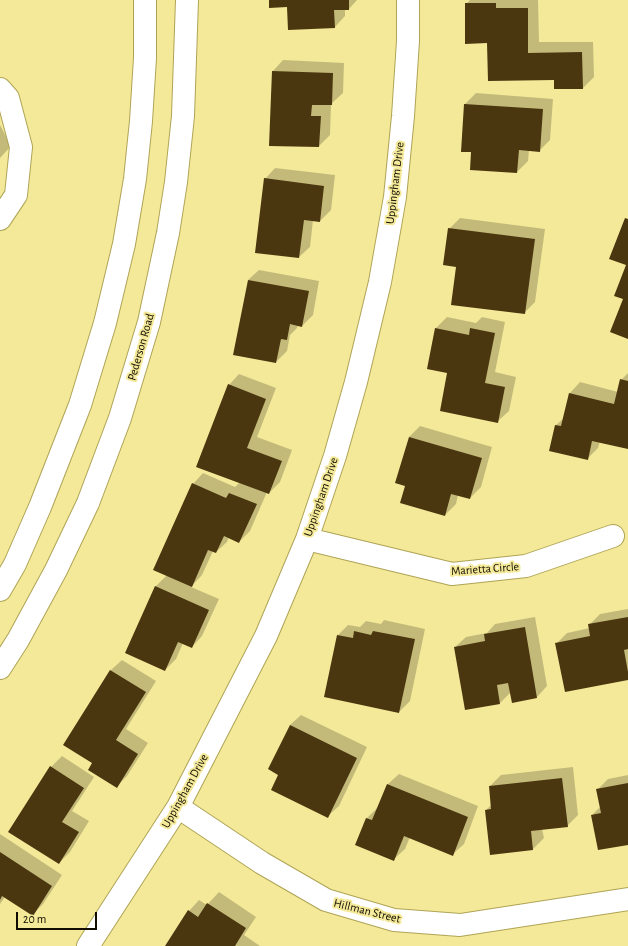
<!DOCTYPE html>
<style>
body{margin:0}
#map{position:relative;width:628px;height:946px;overflow:hidden;background:#f4e999;font-family:"Alegreya Sans",sans-serif}
canvas{display:block}
.scale{position:absolute;left:16px;top:912px;width:81px;height:18px;box-sizing:border-box;border:2px solid #110d00;border-top:0;padding-left:5px;font-size:12px;line-height:14px;white-space:nowrap;color:#110d00;-webkit-text-stroke:3px #f4e999;paint-order:stroke}
</style>
<div id="map">
<canvas width="628" height="946"></canvas>
<div class="scale">20 m</div>
</div>
<script>
const context = document.querySelector('canvas').getContext('2d');
context.lineJoin = 'round';
function paint(path, color) { context.fillStyle = color; context.fill(path, 'evenodd'); }
const shape = rows => new Path2D(rows.map(r => 'M' + r).join(''));
function strokePath(path, color, width, dash) { context.strokeStyle = color; context.lineWidth = width; context.lineCap = dash ? 'butt' : 'round'; context.setLineDash(dash || []); context.stroke(path); }
function write(font, color, halo, rows, align = 'center') {
  context.font = font + ' "Alegreya Sans",sans-serif'; context.lineWidth = 4; context.setLineDash([]); context.textBaseline = 'middle'; context.strokeStyle = halo; context.fillStyle = color; for (const [text, x, y, turn = 0] of rows) {
    context.save(); context.translate(x, y); context.rotate((+turn || 0) * Math.PI / 180); context.textAlign = isNaN(turn) ? turn : align; if (halo) context.strokeText(text, 0, 0); context.fillText(text, 0, 0); context.restore();
  }
}
const shadow = shape([
 [270,0,357,0,349,9,345,9,345,16,335,27,288,6],
 [470,0,538,0,539,42,593,42,594,77,583,88,555,79,488,42,466,4],
 [283,60,344,63,343,93,331,104,330,135,319,146,270,145,273,71],
 [476,93,553,99,550,140,539,151,529,150,528,161,517,172,472,152,465,104],
 [0,125,11,146,0,158],
 [275,168,335,175,331,210,320,221,313,220,310,247,299,257,265,179],
 [460,218,545,229,535,302,524,313,449,229],
 [259,270,319,281,313,315,302,326,298,325,297,328,290,335,287,351,276,362,248,280],
 [447,317,476,323,482,317,505,322,495,372,516,377,509,411,498,421,448,372,428,369,436,328],
 [628,373,628,448,600,441,598,448,587,459,550,450,556,425,564,418,570,393,580,382,618,392,621,380],
 [239,374,276,388,257,437,292,450,280,482,269,493,267,492,250,531,239,542,229,537,227,542,216,552,213,551,202,575,191,587,219,599,202,636,192,647,183,643,176,659,165,670,156,586,167,575,193,484,203,473,235,487,240,482,229,385],
 [420,426,492,447,481,487,470,498,458,495,456,504,445,515,407,486,409,437],
 [628,609,628,679,556,644,567,633,590,628,589,625,600,614],
 [535,617,547,686,537,697,511,692,500,703,455,647,466,637,487,633,495,624],
 [384,620,425,629,410,701,399,712,338,635,348,625,360,627,366,621,381,624],
 [122,660,156,681,126,729,148,743,127,776,117,786,94,763,65,745,111,670],
 [301,715,367,747,339,806,328,816,290,725],
 [62,756,94,777,72,811,89,821,70,852,59,863,51,767],
 [573,767,578,815,567,826,542,829,544,838,533,849,486,810,492,804,490,786,501,775],
 [399,774,478,806,464,844,453,854,410,837,405,849,394,859,356,844,367,818,378,807,388,784],
 [628,775,628,844,592,815,601,806,598,789,608,779],
 [0,834,62,875,43,904,32,915,5,897,0,904],
 [219,892,256,917,244,935,260,946,166,946,189,911,199,900,207,905]
]);
const building = shape([
 [269,0,349,0,349,10,334,10,335,28,288,30,287,7,269,8],
 [465,3,496,3,496,8,528,8,528,53,582,52,583,89,554,89,554,80,488,81,487,43,465,44],
 [272,71,333,73,332,105,312,105,311,116,321,116,319,147,269,146],
 [464,104,543,109,540,152,519,150,517,173,470,170,471,152,461,152],
 [264,178,324,186,320,222,304,220,299,258,255,253],
 [625,218,628,219,628,339,610,332,623,299,614,296,626,265,609,259],
 [448,228,535,239,525,314,451,305,456,267,443,265],
 [248,280,309,291,302,327,290,324,287,340,281,339,276,363,233,355],
 [435,328,469,335,470,328,495,333,485,383,505,387,498,423,440,411,447,373,427,369],
 [620,379,628,381,628,449,592,441,588,460,549,451,555,425,561,426,569,393,614,404],
 [228,384,266,399,247,448,282,461,269,494,196,467],
 [409,437,482,458,470,499,451,494,445,516,400,503,405,486,395,483],
 [192,483,226,498,229,493,257,504,239,543,224,536,216,553,208,550,192,587,153,570],
 [155,586,209,610,192,648,178,642,165,671,125,653],
 [628,617,628,649,624,650,628,672,628,680,565,692,555,643,590,636,588,624],
 [525,627,537,698,512,703,508,683,497,685,500,704,465,710,454,647,485,641,484,634],
 [354,631,371,635,373,631,415,639,399,713,324,697,337,635,353,638],
 [110,670,146,692,116,740,138,754,117,788,88,770,92,763,63,745],
 [290,725,357,758,328,818,271,790,278,775,268,769],
 [50,766,84,788,62,822,79,832,59,864,8,832],
 [562,778,568,827,531,831,533,850,490,855,485,810,491,809,489,786],
 [628,783,628,845,598,850,591,815,601,813,596,789],
 [387,784,468,817,453,856,404,836,394,861,355,845,366,818,372,820],
 [0,852,52,886,33,916,2,896,0,900],
 [207,903,246,928,235,946,165,946,188,910,198,917]
]);
const minor = shape([
 [0,89,8,98,21,147,16,195,0,219],
 [307,539,452,574,526,566,613,536],
 [0,590,15,564,40,507,80,405,105,323,124,244,135,179,141,121,145,58,145,0],
 [0,668,18,640,56,570,88,503,120,418,149,322,168,233,176,182,183,116,187,0],
 [178,807,262,863,326,900,394,920,460,925,628,899],
 [88,946,178,807,266,636,307,539,335,456,356,382,380,282,395,197,403,116,408,41,408,0]
]);
const streetNames = [
 ["Uppingham Drive",395,183,-83],
 ["Pederson Road",141,347,-74],
 ["Uppingham Drive",321,497,-71],
 ["Marietta Circle",485,569,-4],
 ["Uppingham Drive",185,791,-61],
 ["Hillman Street",367,911,14]
];
paint(shadow, '#0003');
paint(building, '#4a360f');
strokePath(minor, '#afa456', 24);
strokePath(minor, '#fff', 22);
write('12px', '#110d00', '#f4e999', streetNames);
</script>
